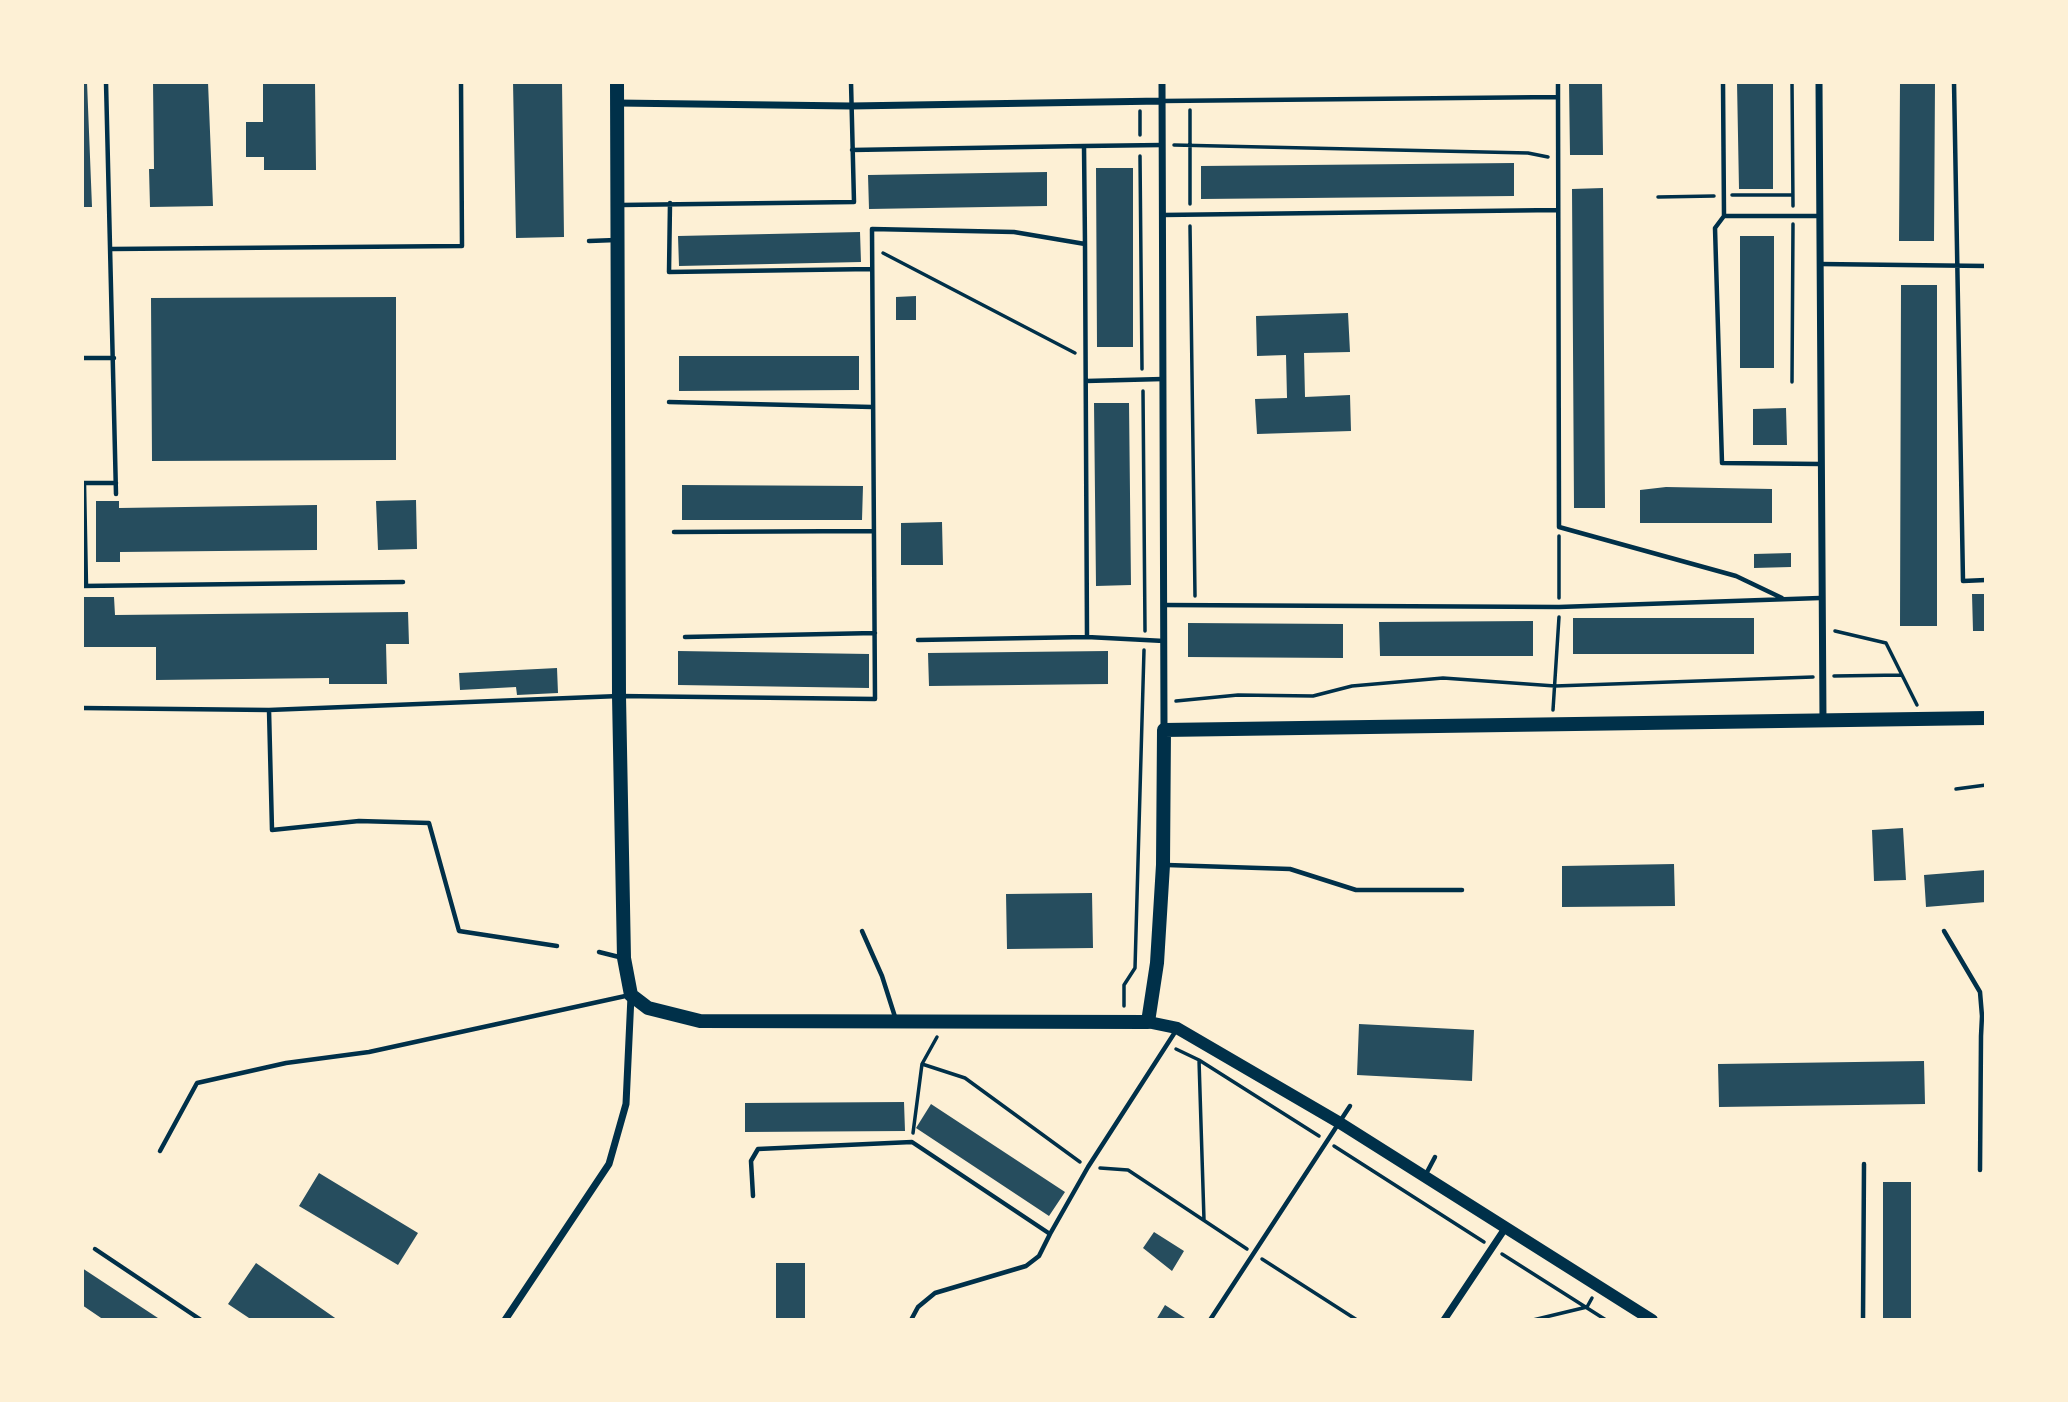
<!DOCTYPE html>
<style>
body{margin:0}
#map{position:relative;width:2068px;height:1402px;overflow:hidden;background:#fdf0d5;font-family:Montserrat,sans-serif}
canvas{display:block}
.frame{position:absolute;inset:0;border:84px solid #fdf0d5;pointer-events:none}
</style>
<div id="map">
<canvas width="2068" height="1402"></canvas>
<div class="frame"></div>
</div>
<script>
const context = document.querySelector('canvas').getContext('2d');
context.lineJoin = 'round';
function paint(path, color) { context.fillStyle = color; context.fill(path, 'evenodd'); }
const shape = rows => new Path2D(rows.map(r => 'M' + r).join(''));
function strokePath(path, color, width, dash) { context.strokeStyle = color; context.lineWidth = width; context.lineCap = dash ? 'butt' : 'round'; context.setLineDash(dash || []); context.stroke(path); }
const building = shape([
 [82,82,87,82,92,207,82,207],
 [153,82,208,82,213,206,150,207,149,169,154,169],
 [263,82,315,82,316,170,264,170,264,157,246,157,246,122,263,122],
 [513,82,562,82,564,237,516,238],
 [1569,82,1602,82,1603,155,1570,155],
 [1737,82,1773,82,1773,189,1739,189],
 [1900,82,1935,82,1934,241,1899,241],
 [1514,163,1514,196,1201,199,1201,166],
 [1096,168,1133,168,1133,347,1097,347],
 [1047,172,1047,206,869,209,868,175],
 [1603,188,1605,508,1574,508,1572,189],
 [860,232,861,262,679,266,678,236],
 [1740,236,1774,236,1774,368,1740,368],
 [1901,285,1937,285,1937,626,1900,626],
 [916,296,916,320,896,320,896,297],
 [396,297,396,460,152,461,151,298],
 [1348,313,1350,352,1304,353,1305,397,1350,395,1351,431,1257,434,1255,399,1287,398,1286,355,1257,356,1256,316],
 [679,356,859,356,859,390,679,391],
 [1094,403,1129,403,1131,585,1096,586],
 [1786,408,1787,445,1753,445,1753,409],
 [682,485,863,486,862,520,682,520],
 [1666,487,1772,489,1772,523,1640,523,1640,490],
 [416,500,417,549,378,550,376,501],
 [96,501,119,501,119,508,317,505,317,550,120,552,120,562,96,562],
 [942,522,943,565,901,565,901,523],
 [1791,553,1791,567,1754,568,1754,554],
 [1972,594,1986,594,1986,631,1973,631],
 [82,597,114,597,115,615,408,612,409,644,386,644,387,684,329,684,329,678,156,680,156,647,82,647],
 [1573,618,1754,618,1754,654,1573,654],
 [1533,621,1533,656,1380,656,1379,622],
 [1188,623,1343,624,1343,658,1188,657],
 [678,651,869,654,869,688,678,685],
 [1108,651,1108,684,929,686,928,653],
 [557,668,558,693,517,695,516,687,460,690,459,673],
 [1903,828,1906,880,1874,881,1872,830],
 [1674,864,1675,906,1562,907,1562,866],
 [1986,870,1986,902,1926,907,1924,875],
 [1092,893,1093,948,1007,949,1006,894],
 [1359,1024,1474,1030,1472,1081,1357,1075],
 [1924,1061,1925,1104,1719,1107,1718,1064],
 [904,1102,905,1131,745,1132,745,1103],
 [931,1104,1065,1192,1049,1216,916,1128],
 [319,1173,418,1233,398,1265,299,1206],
 [1883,1182,1911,1182,1911,1320,1883,1320],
 [1154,1232,1184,1251,1172,1271,1143,1248],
 [256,1263,338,1320,252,1320,228,1304],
 [776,1263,805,1263,805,1320,776,1320],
 [82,1268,161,1320,104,1320,82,1305],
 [1165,1305,1188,1320,1156,1320]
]);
const path = shape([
 [1792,82,1793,206],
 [1140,111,1140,135],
 [1174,145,1528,153,1548,157],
 [1140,156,1142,369],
 [1732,195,1793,195],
 [1658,197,1714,196],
 [1190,204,1190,110],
 [1190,226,1195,596],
 [883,253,1075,353],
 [1792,382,1793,224],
 [1143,391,1145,631],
 [1559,598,1559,536],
 [1835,631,1886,643,1917,705],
 [1834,676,1902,675],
 [1176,701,1238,695,1313,696,1352,686,1443,678,1555,686,1813,677],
 [1553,710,1559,617],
 [1956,789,1986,785],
 [1124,1006,1124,985,1135,968,1144,650],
 [1176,1049,1199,1060,1319,1136],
 [1199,1060,1204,1220],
 [922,1064,965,1078,1080,1162],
 [913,1133,922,1064,937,1037],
 [1334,1146,1484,1242],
 [1100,1168,1128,1170,1247,1249],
 [1502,1254,1606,1320],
 [1262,1259,1357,1320],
 [1533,1320,1587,1307,1592,1298]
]);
const service = shape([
 [106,82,116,494],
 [1723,82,1724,216,1820,216],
 [1954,82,1963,581,1986,580],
 [1558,97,1559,527,1736,576,1782,598],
 [1163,101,1558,97,1558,82],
 [852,150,1084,146],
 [670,203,669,272,872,269],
 [621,205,854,202,851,82],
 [1163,215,1557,210],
 [1724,216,1715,228,1722,463,1820,464],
 [589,241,616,240],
 [1085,244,1084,146,1162,145],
 [112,249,462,246,461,82],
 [1820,264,1986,266],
 [82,358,114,358],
 [1086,381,1163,379],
 [669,402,872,407],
 [674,532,872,531],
 [82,586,403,582],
 [86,586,84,483,116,483],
 [1164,605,1559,607,1820,598],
 [685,637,875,633],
 [918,640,1087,637],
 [82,708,269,710,619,696,875,699,872,229,1014,232,1085,244,1087,637,1164,641],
 [269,710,272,830,359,821,429,823,459,931,557,946],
 [1167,865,1290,869,1356,890,1462,890],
 [862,931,882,976,896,1020],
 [1944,931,1980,992,1982,1016],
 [599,952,623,958],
 [160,1151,197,1083,286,1063,369,1052,630,995],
 [1980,1170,1981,1036,1982,1016,1986,1016],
 [1426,1174,1435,1157],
 [753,1196,751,1161,758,1149,912,1142,1050,1234,1088,1167,1177,1029],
 [95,1249,201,1320],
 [911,1320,918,1307,935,1293,1026,1266,1039,1256,1050,1234],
 [1210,1320,1350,1106],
 [1863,1320,1864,1164]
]);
const minor = shape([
 [1162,82,1164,729],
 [1819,82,1823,720],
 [617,103,851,106,1162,101],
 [505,1320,609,1164,626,1104,631,996],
 [1444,1320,1506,1227]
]);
const tertiary = shape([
 [1148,1022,1177,1028,1340,1123,1652,1320]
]);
const secondary = shape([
 [617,82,619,696,624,958,631,995,648,1008,700,1021,1148,1022,1157,963,1163,865,1164,730,1986,718]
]);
paint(building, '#264d5e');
strokePath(path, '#003049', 3.5);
strokePath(service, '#003049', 4.5);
strokePath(minor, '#003049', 7);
strokePath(tertiary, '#003049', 12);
strokePath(secondary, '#003049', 14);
</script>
